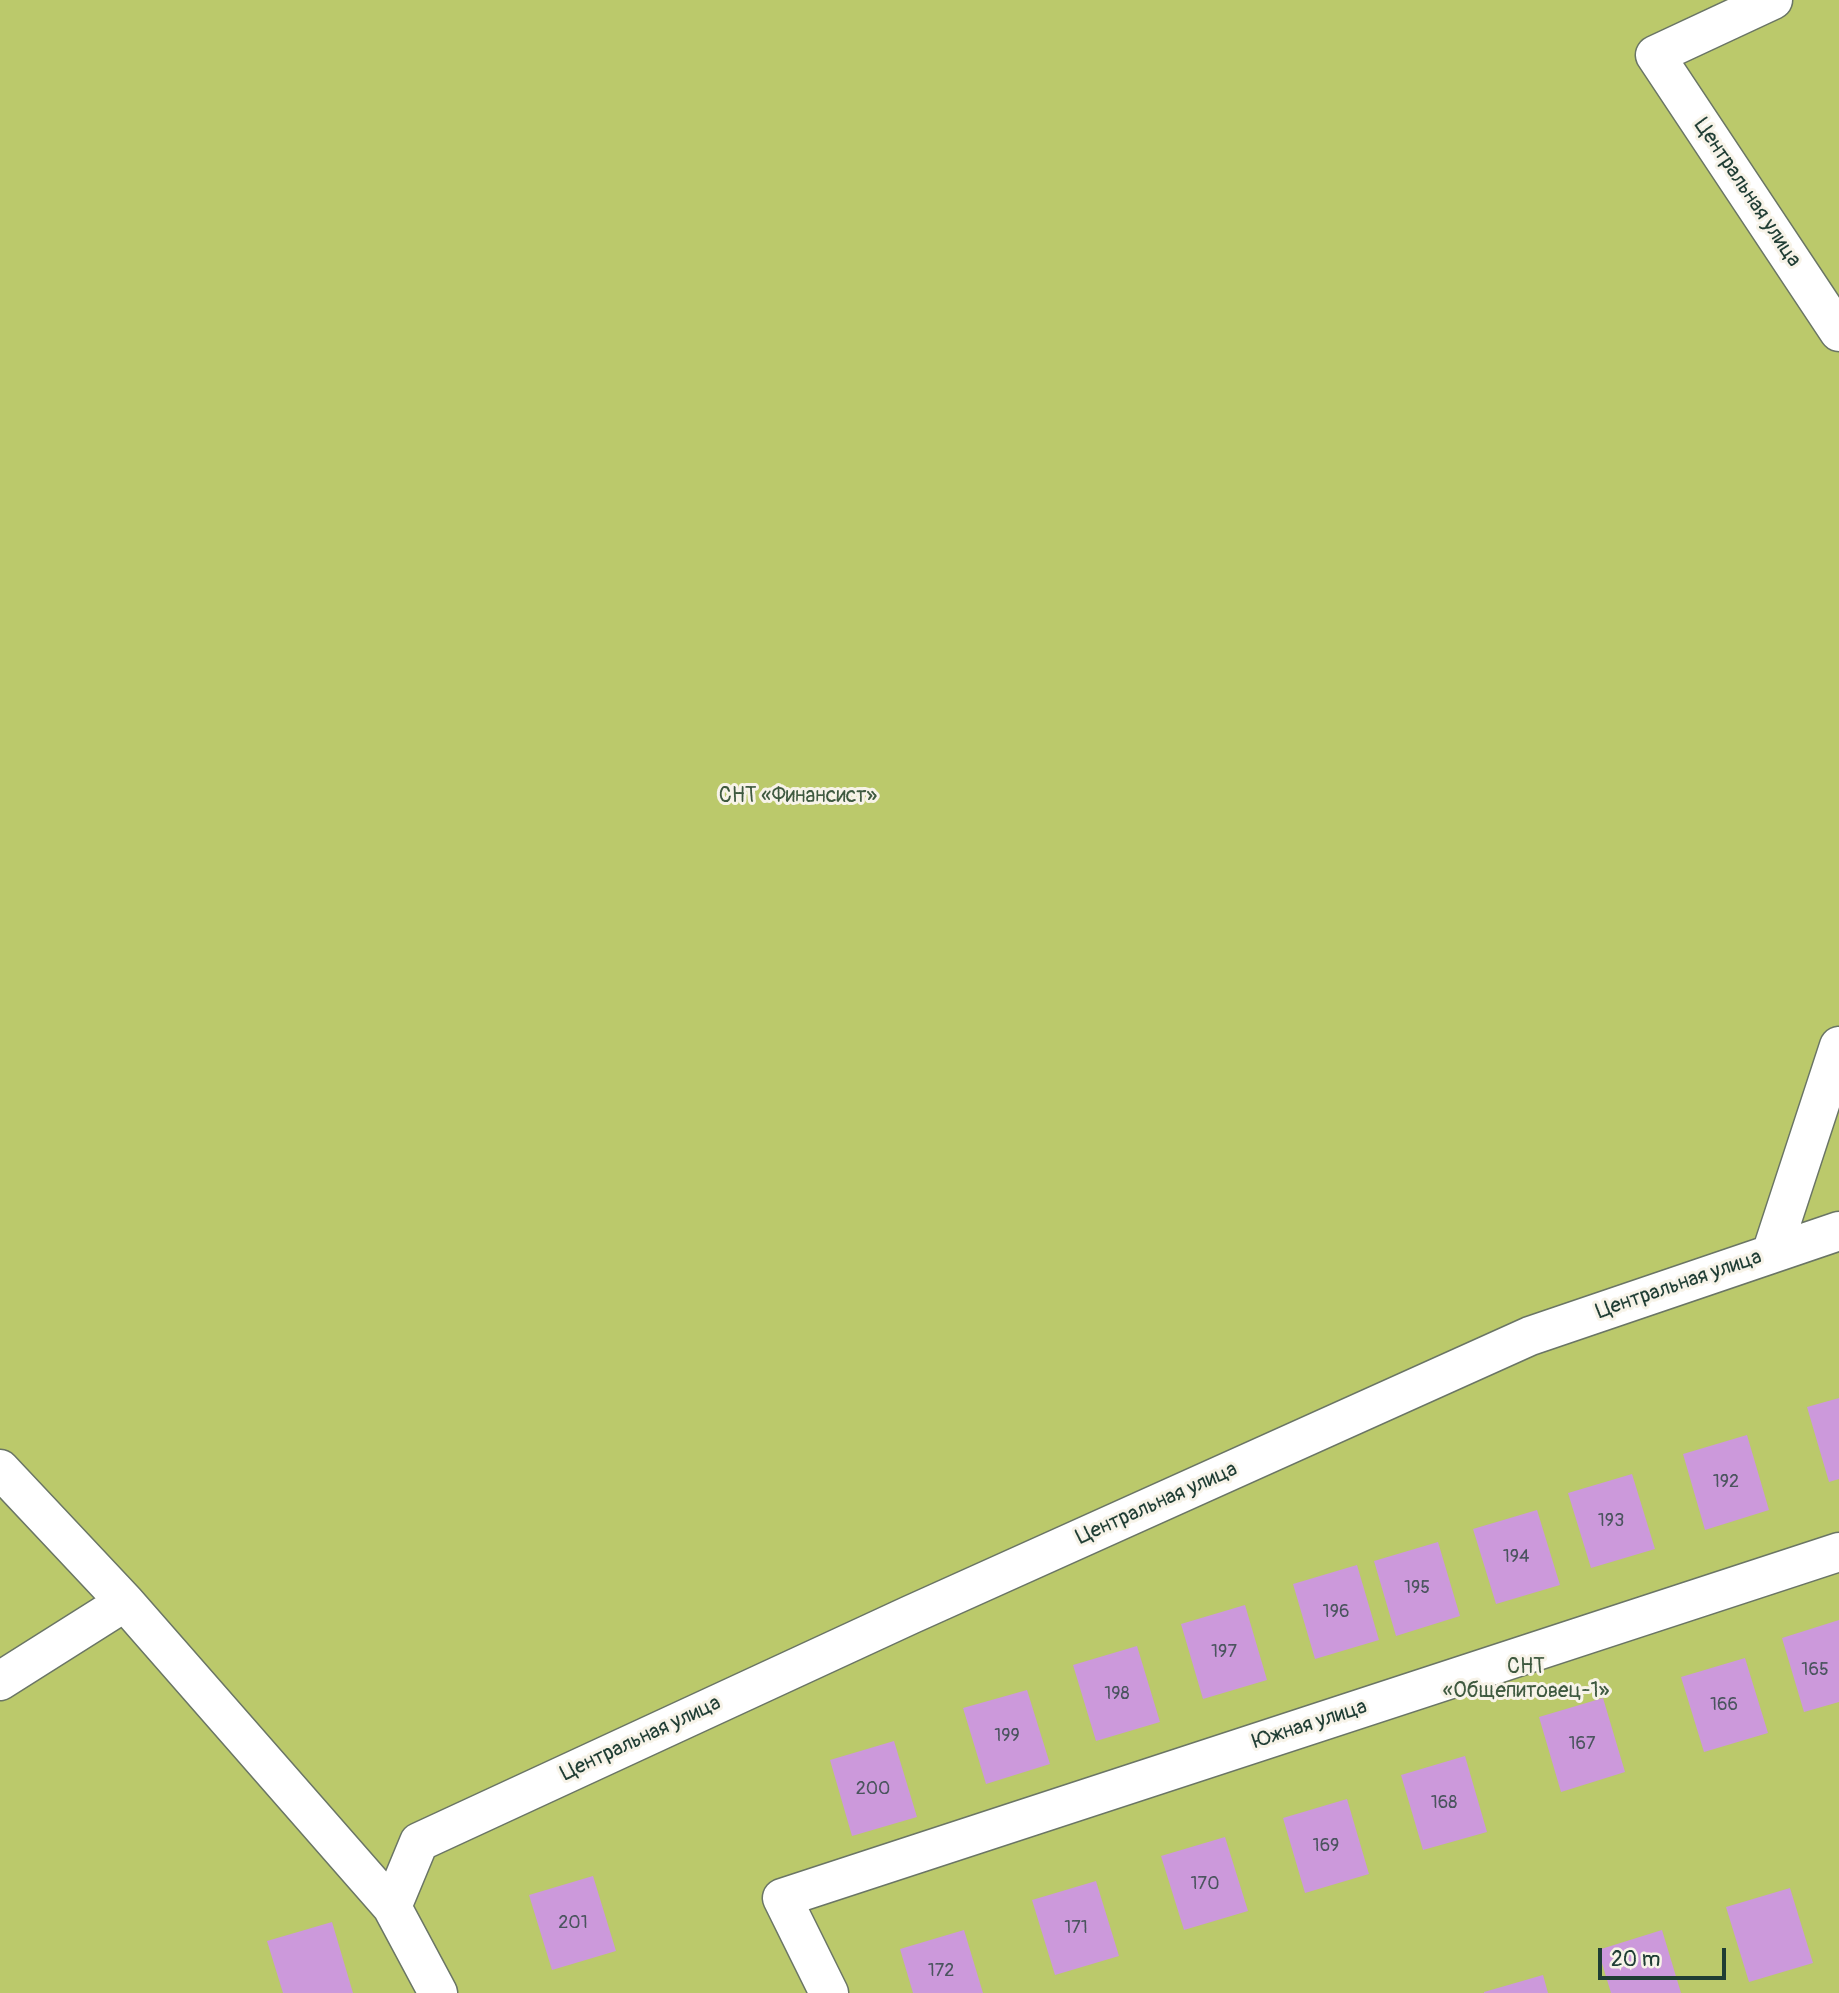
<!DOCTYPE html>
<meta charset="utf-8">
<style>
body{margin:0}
#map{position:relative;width:1839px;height:1993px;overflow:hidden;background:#f4dcc1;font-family:Pangolin,sans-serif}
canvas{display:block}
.scale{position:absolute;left:1598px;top:1948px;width:128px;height:32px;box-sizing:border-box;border:4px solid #1f3d34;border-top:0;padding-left:9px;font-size:21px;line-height:24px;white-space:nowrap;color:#1f3d34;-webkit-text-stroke:5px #f7f3e8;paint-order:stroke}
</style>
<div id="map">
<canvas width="1839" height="1993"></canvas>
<div class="scale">20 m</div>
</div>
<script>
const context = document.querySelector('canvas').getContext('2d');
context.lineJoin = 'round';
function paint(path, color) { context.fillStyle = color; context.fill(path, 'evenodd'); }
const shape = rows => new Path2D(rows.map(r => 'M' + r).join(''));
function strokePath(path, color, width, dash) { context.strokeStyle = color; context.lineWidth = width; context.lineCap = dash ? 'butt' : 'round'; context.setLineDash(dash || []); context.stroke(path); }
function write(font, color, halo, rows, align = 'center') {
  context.font = font + ' Pangolin,sans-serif'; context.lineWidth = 6; context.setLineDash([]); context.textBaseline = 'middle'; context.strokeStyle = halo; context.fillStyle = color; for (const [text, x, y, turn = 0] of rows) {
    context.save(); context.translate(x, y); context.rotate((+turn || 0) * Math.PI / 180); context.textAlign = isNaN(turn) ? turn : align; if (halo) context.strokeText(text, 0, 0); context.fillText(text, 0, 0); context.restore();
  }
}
const green = shape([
 [0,0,1839,0,1839,1993,0,1993]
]);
const building = shape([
 [1839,1398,1839,1479,1829,1482,1807,1407],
 [1747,1435,1769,1510,1705,1530,1683,1454],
 [1632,1474,1655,1549,1591,1568,1568,1493],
 [1537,1510,1560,1585,1496,1604,1473,1529],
 [1438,1542,1460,1616,1396,1636,1374,1561],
 [1357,1565,1379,1640,1315,1659,1293,1584],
 [1245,1605,1267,1680,1203,1699,1181,1624],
 [1839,1620,1839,1702,1804,1712,1782,1638],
 [1137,1646,1160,1722,1096,1741,1073,1665],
 [1745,1658,1768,1733,1704,1752,1681,1677],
 [1027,1690,1050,1764,986,1784,963,1708],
 [1603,1698,1625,1772,1561,1792,1539,1717],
 [894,1741,917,1817,852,1836,830,1760],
 [1465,1756,1487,1832,1423,1850,1401,1775],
 [1347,1799,1369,1874,1305,1893,1283,1818],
 [1225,1837,1248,1911,1184,1930,1161,1856],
 [593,1876,616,1951,552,1970,529,1895],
 [1096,1881,1119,1956,1055,1975,1032,1900],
 [1790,1888,1813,1963,1749,1982,1726,1907],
 [332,1922,353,1993,283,1993,267,1941],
 [964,1930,983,1993,913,1993,900,1949],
 [1662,1930,1681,1993,1611,1993,1598,1950],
 [1543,1975,1548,1993,1484,1993,1484,1992]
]);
const minor = shape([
 [1773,0,1655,55,1839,332],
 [1771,1254,1839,1046],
 [0,1469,125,1602],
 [0,1681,125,1602,392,1907,438,1993],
 [392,1907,419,1842,910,1615,1530,1336,1839,1231],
 [829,1993,782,1898,1839,1552]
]);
const numberNames = [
 ["192",1726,1482],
 ["193",1611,1521],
 ["194",1516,1557],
 ["195",1417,1588],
 ["196",1336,1612],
 ["197",1224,1652],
 ["165",1815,1670],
 ["198",1117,1694],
 ["166",1724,1705],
 ["199",1007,1736],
 ["167",1582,1744],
 ["200",873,1789],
 ["168",1444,1803],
 ["169",1326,1846],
 ["170",1205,1884],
 ["201",573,1923],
 ["171",1076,1928],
 ["172",941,1971]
];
const streetNames = [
 ["Центральная улица",1747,193,56],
 ["Центральная улица",1679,1285,-19],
 ["Центральная улица",1157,1504,-24],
 ["Южная улица",1310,1725,-18],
 ["Центральная улица",641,1739,-25]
];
const parkNames = [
 ["СНТ «Финансист»",798,797],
 ["СНТ",1526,1668],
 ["«Общепитовец-1»",1526,1692]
];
paint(green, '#bbc96b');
paint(building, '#cc99db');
strokePath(minor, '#6a7565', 41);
strokePath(minor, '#fff', 38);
write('18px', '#4a545e', null, numberNames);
write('21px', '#1f3d34', '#f7f3e8', streetNames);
write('21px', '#3e593f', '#f7f3e8', parkNames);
</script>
